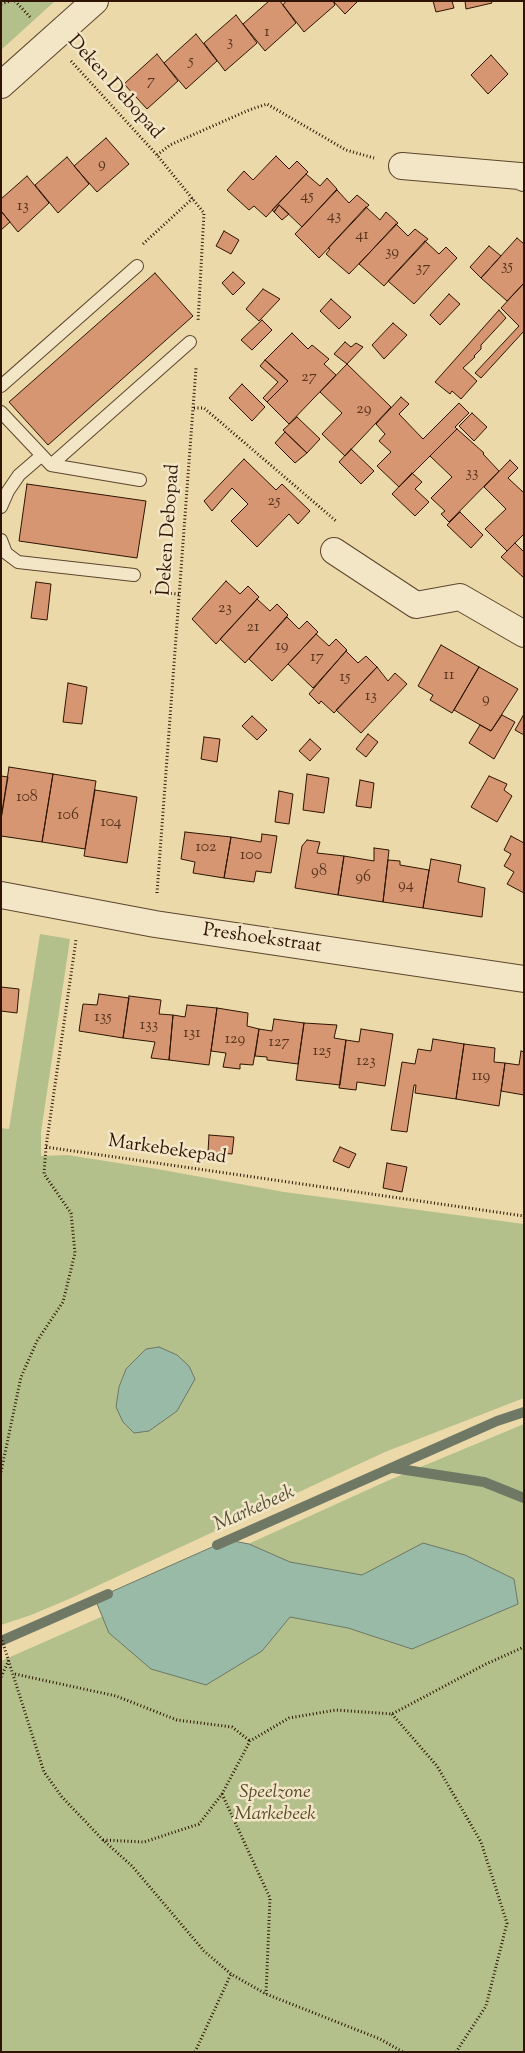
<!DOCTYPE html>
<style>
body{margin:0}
#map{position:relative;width:525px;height:2053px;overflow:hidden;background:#ebd9a9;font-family:"Sorts Mill Goudy",serif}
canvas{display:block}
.frame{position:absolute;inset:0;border:2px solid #2f1403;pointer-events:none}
</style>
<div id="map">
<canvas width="525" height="2053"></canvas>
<div class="frame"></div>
</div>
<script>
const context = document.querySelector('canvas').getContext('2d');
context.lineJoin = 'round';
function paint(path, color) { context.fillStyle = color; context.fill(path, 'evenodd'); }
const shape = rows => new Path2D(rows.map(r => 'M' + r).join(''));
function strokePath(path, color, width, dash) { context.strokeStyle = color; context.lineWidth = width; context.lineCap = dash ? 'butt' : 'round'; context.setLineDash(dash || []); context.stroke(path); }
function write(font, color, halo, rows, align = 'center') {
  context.font = font + ' "Sorts Mill Goudy",serif'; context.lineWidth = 5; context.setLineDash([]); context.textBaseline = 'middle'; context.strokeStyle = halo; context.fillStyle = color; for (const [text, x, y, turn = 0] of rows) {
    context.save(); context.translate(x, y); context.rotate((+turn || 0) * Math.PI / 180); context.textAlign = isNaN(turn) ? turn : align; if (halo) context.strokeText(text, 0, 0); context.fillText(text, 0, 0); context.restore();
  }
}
const green = shape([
 [1,1,55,1,1,50],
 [40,934,70,939,41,1132,41,1156,67,1155,157,1169,284,1192,524,1224,524,1398,385,1452,69,1599,31,1615,1,1625,1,1128,9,1129],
 [524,1424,524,2052,1,2052,1,1661,101,1617,180,1575,387,1481]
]);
const water = shape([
 [159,1347,177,1355,189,1366,195,1379,177,1411,149,1431,134,1433,123,1422,116,1407,119,1387,126,1369,146,1349,159,1347],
 [228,1540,249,1544,290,1562,362,1575,423,1543,465,1555,514,1579,518,1604,412,1649,348,1628,290,1617,262,1651,206,1685,151,1669,109,1633,95,1599,228,1540]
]);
const stream = shape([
 [393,1468,484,1482,524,1498],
 [217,1545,497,1421,524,1412],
 [1,1641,108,1594]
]);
const building = shape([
 [269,1,280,1,296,23,265,51,243,24,269,1],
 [286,1,333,1,335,5,304,32,283,5,286,1],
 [333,1,358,1,345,14,333,1],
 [433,1,452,1,454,8,436,12,433,1],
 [465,1,491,1,492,3,466,9,465,1],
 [236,15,257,43,225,71,204,43,236,15],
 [196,34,217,61,186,89,164,63,196,34],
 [157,54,178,81,147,109,124,84,157,54],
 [491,55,508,74,488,94,471,75,491,55],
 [106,138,129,164,97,192,74,166,106,138],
 [276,156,289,169,297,161,308,172,266,217,254,206,249,210,227,190,244,171,253,180,276,156],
 [67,157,89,184,58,213,35,185,67,157],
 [306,174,320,186,327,178,337,189,302,227,279,205,274,212,272,210,306,174],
 [27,176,49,203,18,232,1,211,1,199,27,176],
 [337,190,349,203,357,195,369,205,319,258,295,234,337,190],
 [279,205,289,214,282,220,274,212,279,205],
 [366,207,380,220,386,212,398,223,349,274,326,254,330,249,328,248,366,207],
 [1,211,10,222,1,230,1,211],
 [396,224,408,236,415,229,428,239,384,286,359,264,396,224],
 [224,231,239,240,231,254,216,246,224,231],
 [517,238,524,244,524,283,507,301,481,278,517,238],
 [425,241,439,254,446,247,457,258,414,304,388,281,425,241],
 [489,246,501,256,481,278,470,267,489,246],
 [233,272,245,283,233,295,222,283,233,272],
 [155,273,193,316,48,445,9,402,155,273],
 [524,283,524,331,481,378,475,373,519,326,501,308,524,283],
 [263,289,280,299,259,321,246,309,263,289],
 [449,294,460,304,440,325,430,315,449,294],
 [331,299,351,317,339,329,320,311,331,299],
 [499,310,506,318,481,345,481,349,474,356,475,357,463,368,477,381,461,399,452,391,450,394,435,382,499,310],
 [262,320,272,330,252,350,241,340,262,320],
 [393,323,407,335,384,359,372,345,393,323],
 [292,333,308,349,312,345,329,359,324,364,336,375,289,424,267,402,288,381,265,360,292,333],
 [345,342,351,347,356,343,363,347,347,364,334,354,345,342],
 [265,360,288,381,267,402,263,398,278,382,260,366,265,360],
 [347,364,391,407,345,456,322,434,342,413,320,392,347,364],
 [242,384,265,407,252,421,229,398,242,384],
 [401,397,409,404,399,414,423,439,459,403,469,413,455,427,457,429,399,487,377,466,391,452,379,441,385,434,376,424,401,397],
 [472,413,487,427,474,441,459,426,472,413],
 [297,417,320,439,307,453,283,430,297,417],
 [457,429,484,453,483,454,499,471,449,522,441,514,445,511,431,498,452,477,430,456,457,429],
 [285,432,307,453,295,463,275,443,285,432],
 [351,449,374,471,361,484,339,462,351,449],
 [244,459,276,490,282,484,310,511,298,524,289,514,257,547,231,521,248,504,232,488,212,511,204,501,244,459],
 [510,460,518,468,508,478,524,493,524,534,507,551,485,529,506,509,484,487,510,460],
 [412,473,422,482,415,489,429,502,415,516,392,494,412,473],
 [27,484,146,501,137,558,19,541,27,484],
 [460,512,483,535,471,548,447,525,460,512],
 [515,543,524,552,524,578,501,557,515,543],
 [226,581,240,594,248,586,259,597,216,644,192,619,226,581],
 [36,582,51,584,47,620,31,618,36,582],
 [257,599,270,611,277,604,288,615,245,663,220,639,257,599],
 [287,617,299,629,307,621,318,632,272,681,249,659,287,617],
 [316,634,329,646,336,639,347,650,313,688,288,664,316,634],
 [441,645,479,667,452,713,430,700,433,695,418,686,441,645],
 [346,651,358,663,366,656,377,667,334,713,321,701,319,704,309,694,346,651],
 [377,667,388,681,395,673,407,684,361,733,336,710,377,667],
 [479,667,518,689,491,731,454,710,479,667],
 [68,683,87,687,82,724,63,722,68,683],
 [524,714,524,735,515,730,524,714],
 [502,715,515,722,494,759,469,743,480,725,491,731,502,715],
 [252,716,267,730,257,740,242,726,252,716],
 [368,734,378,742,366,757,356,749,368,734],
 [204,737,220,739,217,762,201,759,204,737],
 [310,739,321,749,310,761,299,751,310,739],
 [9,767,53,774,42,842,1,836,1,819,9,767],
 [53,774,96,781,85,849,42,842,53,774],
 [307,774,329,778,324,813,303,810,307,774],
 [1,776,8,777,1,819,1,776],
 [489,776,507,784,504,790,512,796,497,822,471,807,489,776],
 [360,780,374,783,371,808,356,806,360,780],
 [95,790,137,797,127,863,84,856,95,790],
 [279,791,293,794,289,824,275,822,279,791],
 [185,832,231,837,224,878,193,873,195,862,181,859,185,832],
 [262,834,277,836,271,873,256,871,254,882,224,878,231,837,261,842,262,834],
 [511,836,524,843,524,893,507,884,514,872,504,866,511,854,504,850,511,836],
 [307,840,320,842,317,853,344,856,338,895,295,888,302,846,307,840],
 [374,848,389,850,383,902,338,895,344,856,374,861,374,848],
 [431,859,461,865,458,882,485,888,482,917,423,908,431,859],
 [388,860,400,861,400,865,429,870,423,908,383,902,388,860],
 [1,987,19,989,17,1013,1,1011,1,987],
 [99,994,129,998,123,1038,79,1031,83,1004,97,1005,99,994],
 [129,996,161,1000,159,1014,173,1015,169,1060,151,1058,155,1042,123,1038,129,996],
 [187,1005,217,1008,209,1065,169,1060,173,1015,185,1017,187,1005],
 [217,1008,248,1013,247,1026,259,1029,253,1065,240,1064,240,1069,223,1067,226,1053,211,1051,217,1008],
 [274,1019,304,1023,298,1064,267,1060,267,1057,255,1056,259,1029,272,1031,274,1019],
 [304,1023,337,1025,334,1038,346,1040,340,1085,296,1080,304,1023],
 [361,1029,393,1034,385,1086,357,1082,356,1090,339,1088,346,1040,359,1042,361,1029],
 [433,1039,464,1044,456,1099,415,1093,416,1085,414,1085,407,1132,391,1130,402,1062,415,1064,418,1049,431,1051,433,1039],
 [464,1044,495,1048,494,1062,505,1063,499,1106,456,1099,464,1044],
 [521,1051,524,1052,524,1095,501,1091,505,1063,519,1065,521,1051],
 [209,1135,234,1137,232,1154,208,1152,209,1135],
 [340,1147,356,1154,349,1168,333,1161,340,1147],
 [387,1163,407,1167,402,1192,383,1188,387,1163]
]);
const path = shape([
 [15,1,31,18],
 [1,4,10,1],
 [71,61,157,155,204,213,198,322],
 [157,155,170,145,249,110,267,104,346,150,374,158],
 [143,244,193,198],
 [194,408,204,408,336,521],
 [150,592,179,594],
 [157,893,196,368],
 [46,1147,524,1216],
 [1,1472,21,1377,37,1341,63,1302,75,1253,71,1213,44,1174,46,1147,76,940],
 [1,1637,44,1772,62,1797,103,1840,132,1866,204,1951,231,1974,266,1994,380,2039,403,2052],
 [15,1674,116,1696,177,1720,232,1727,250,1741],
 [1,1677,9,1660],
 [392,1714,437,1766,481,1842,507,1923,486,2006,456,2052],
 [222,1794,270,1898,266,1994],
 [103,1840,144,1842,199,1824,222,1794,250,1741,289,1718,336,1710,392,1714,486,1664,524,1647],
 [195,2052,231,1974]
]);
const service = shape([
 [1,386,137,266],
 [1,412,51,465,190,342],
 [51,465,140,480],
 [1,507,8,491,19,475,41,456],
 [1,540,6,553,18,562,134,575]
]);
const minor = shape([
 [1,85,95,1],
 [402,166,520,176,524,178],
 [334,551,416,605,460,597,524,634],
 [1,895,155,924,524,979]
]);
const numberNames = [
 ["1",267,33],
 ["3",230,43],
 ["5",191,62],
 ["7",151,82],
 ["9",102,165],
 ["45",307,197],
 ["13",23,207],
 ["43",334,217],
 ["41",362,236],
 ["39",392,253],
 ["35",507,267],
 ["37",423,269],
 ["27",309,378],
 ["29",364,410],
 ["33",472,474],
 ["25",274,502],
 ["23",225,609],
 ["21",253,628],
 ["19",282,647],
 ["17",317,658],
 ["11",449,676],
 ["15",345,678],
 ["13",371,697],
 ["9",486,700],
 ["108",27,798],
 ["106",68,816],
 ["104",111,823],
 ["102",206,848],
 ["100",251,856],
 ["98",319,872],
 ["96",363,878],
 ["94",406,886],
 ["135",103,1018],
 ["133",149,1026],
 ["131",192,1034],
 ["129",235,1040],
 ["127",279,1043],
 ["125",322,1052],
 ["123",366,1062],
 ["119",481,1077]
];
const streetNames = [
 ["Deken Debopad",114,88,48],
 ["Deken Debopad",170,530,-86],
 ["Preshoekstraat",262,940,8],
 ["Markebekepad",167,1151,8]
];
const parkNames = [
 ["Speelzone",275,1794],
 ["Markebeek",275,1816]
];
const waterNames = [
 ["Markebeek",255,1510,-24]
];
paint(green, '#b3c08b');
paint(water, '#98baa7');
strokePath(water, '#6e7865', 1);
strokePath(stream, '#6e7865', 10);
paint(building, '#d59671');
strokePath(building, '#2f1403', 1);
strokePath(service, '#5e452c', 14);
strokePath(minor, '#5e452c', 28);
strokePath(path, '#2f1403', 3, [1, 2.5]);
strokePath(service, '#f2e6c7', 12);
strokePath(minor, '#f2e6c7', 26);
write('16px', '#58341e', null, numberNames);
write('19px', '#2f1403', '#f2e6c7', streetNames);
write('italic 19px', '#57482c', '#f2e6c7', parkNames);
write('italic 20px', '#544e3c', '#f2e6c7', waterNames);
</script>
